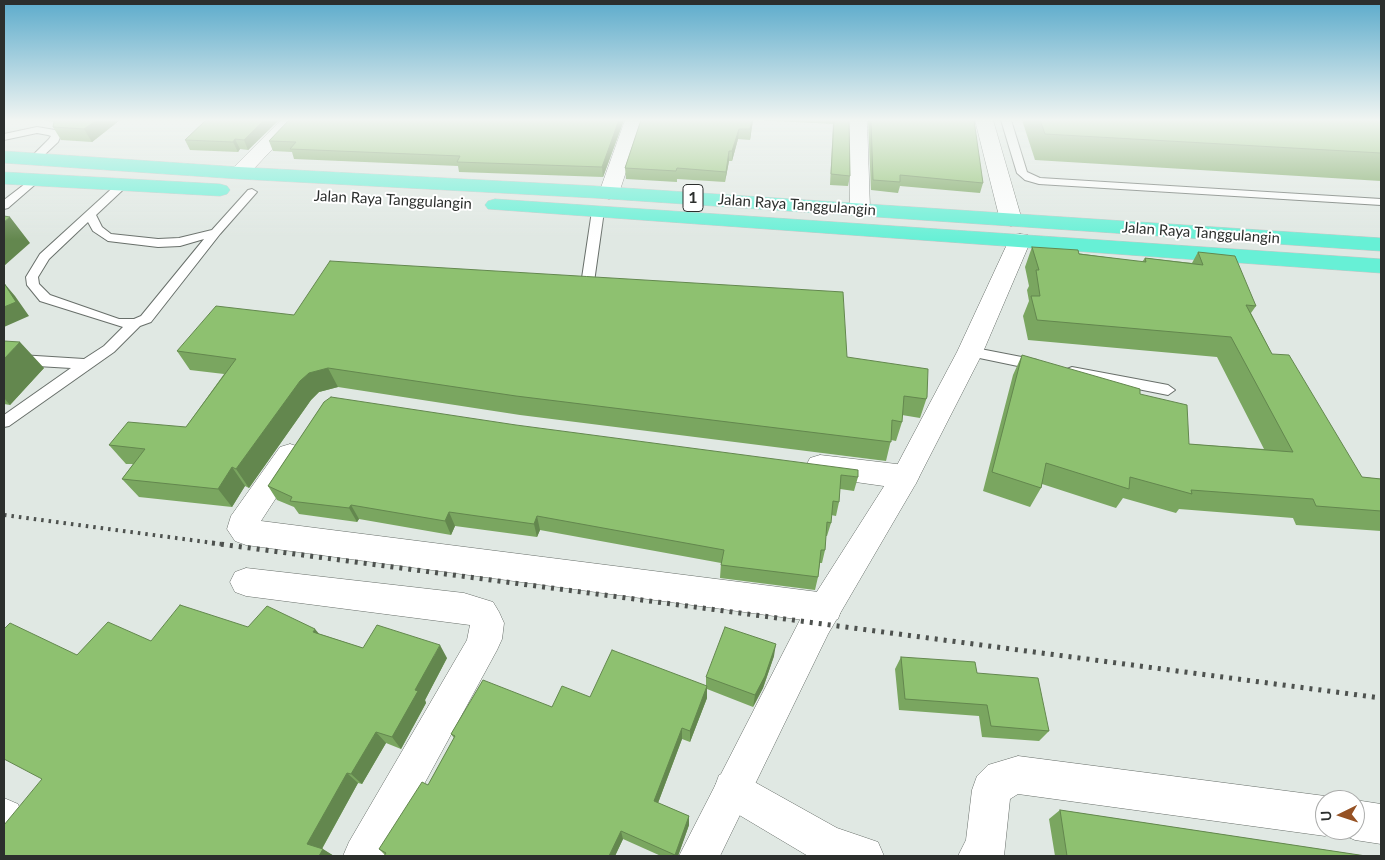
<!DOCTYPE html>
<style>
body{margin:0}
#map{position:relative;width:1385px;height:860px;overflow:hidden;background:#e0e8e3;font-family:Lato,sans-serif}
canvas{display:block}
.frame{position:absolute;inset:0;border:5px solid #2c2f2d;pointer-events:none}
.north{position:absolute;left:1315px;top:790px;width:50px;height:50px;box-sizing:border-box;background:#fff;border:1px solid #abacab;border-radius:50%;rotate:266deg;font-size:14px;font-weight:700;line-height:20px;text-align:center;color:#2c2f2d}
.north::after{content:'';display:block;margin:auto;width:18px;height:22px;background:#965224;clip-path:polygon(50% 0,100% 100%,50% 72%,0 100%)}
</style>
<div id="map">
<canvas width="1385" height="860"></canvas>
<div class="frame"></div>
<div class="north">U</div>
</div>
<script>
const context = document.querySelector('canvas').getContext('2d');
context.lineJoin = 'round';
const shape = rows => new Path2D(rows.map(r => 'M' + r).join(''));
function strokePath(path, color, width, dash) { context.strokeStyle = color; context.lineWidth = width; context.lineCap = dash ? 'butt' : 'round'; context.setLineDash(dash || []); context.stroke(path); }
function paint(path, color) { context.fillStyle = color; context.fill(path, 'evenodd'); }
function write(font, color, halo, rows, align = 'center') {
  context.font = font + ' Lato,sans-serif'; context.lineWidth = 4; context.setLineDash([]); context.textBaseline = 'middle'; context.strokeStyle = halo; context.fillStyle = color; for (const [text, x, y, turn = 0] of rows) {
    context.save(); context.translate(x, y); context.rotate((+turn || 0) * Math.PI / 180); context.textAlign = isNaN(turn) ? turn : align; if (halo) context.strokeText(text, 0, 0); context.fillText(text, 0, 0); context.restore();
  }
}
const service = shape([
 [1001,120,1011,120,1027,172,1040,178,1381,199,1381,205,1039,184,1025,180,1017,173,1001,120],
 [37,127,55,130,61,135,58,142,39,160,31,160,30,158,49,139,51,136,48,135,37,133,4,140,4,134,37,127],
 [34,177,38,178,38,182,8,208,4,209,4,200,34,177],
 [123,181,127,182,127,186,96,215,102,227,111,234,158,239,179,238,212,230,248,190,252,189,257,192,220,234,151,322,140,326,114,352,9,426,4,427,4,415,71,368,4,364,4,354,84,359,104,346,123,327,40,301,27,285,26,277,40,254,119,182,123,181],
 [88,222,93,231,108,241,158,247,180,246,204,239,141,316,134,319,119,319,50,295,39,284,38,277,49,259,88,222],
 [598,208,604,211,594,282,588,286,569,285,567,282,569,279,582,278,592,211,598,208],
 [970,347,1037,360,1044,365,1037,370,965,355,963,352,970,347],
 [1072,367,1168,385,1175,390,1168,395,1067,375,1065,372,1067,369,1072,367]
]);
const minor = shape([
 [281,120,300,120,246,177,232,177,229,173,232,169,281,120],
 [625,120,643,120,619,193,616,197,609,199,602,197,599,193,625,120],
 [849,120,867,120,870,209,867,213,860,215,853,213,850,209,849,120],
 [975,120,993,120,1022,220,1018,224,1011,226,1004,224,1000,220,975,120],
 [290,444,300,447,304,455,261,521,826,593,838,597,842,608,838,619,826,623,246,545,235,541,227,529,231,516,280,447,290,444],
 [820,455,905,465,915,469,919,477,915,485,905,489,820,477,810,474,806,466,810,458,820,455],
 [246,568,464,593,493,602,499,612,504,623,502,639,497,650,385,856,343,856,349,842,467,640,470,625,246,596,235,592,230,582,235,572,246,568],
 [1018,756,1325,796,1334,800,1325,800,1325,830,1339,830,1325,836,1018,794,1010,799,1004,856,958,856,966,840,972,790,977,776,988,765,1018,756],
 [733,770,837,828,878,842,884,856,808,856,719,803,714,789,719,775,733,770],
 [4,798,18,804,24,819,18,833,4,839,4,798],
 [1355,800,1381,804,1381,844,1355,840,1341,834,1339,830,1355,830,1355,800]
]);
const tertiary = shape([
 [1020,234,1028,235,1031,240,983,352,915,485,828,634,720,856,679,856,804,612,895,469,957,352,1009,240,1012,235,1020,234]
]);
const trunk = shape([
 [4,151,239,167,595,186,1381,238,1381,251,595,198,239,179,4,163,4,151],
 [4,172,220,184,227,186,230,190,227,194,220,196,4,184,4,172],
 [495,199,1381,259,1381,273,488,209,485,205,488,201,495,199]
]);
const railFar1 = shape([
 [4,515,221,544]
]);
const rail = shape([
 [212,543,1381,698]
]);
const wall = shape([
 [41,120,120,120,92,142,61,140,53,127,54,122],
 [206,120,279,120,248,150,240,149,238,152,190,150,185,140],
 [289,120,624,120,603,177,459,172,458,166,294,159,292,152,273,151,269,141],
 [641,120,852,120,849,120,850,176,848,186,830,185,833,124,753,120,750,140,738,139,732,161,729,161,725,182,677,179,677,182,626,179,625,168],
 [868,120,975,120,974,122,983,183,980,193,900,186,898,193,871,190],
 [1022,120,1381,120,1381,181,1035,160],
 [1032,247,1142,262,1145,258,1192,263,1198,252,1256,306,1251,313,1272,354,1362,477,1381,479,1381,531,1296,525,1293,518,1179,509,1176,513,1123,498,1116,508,1042,484,1041,488,1030,507,983,491,1013,375,1022,355,1140,394,1189,444,1264,449,1217,357,1028,340,1023,316,1029,301,1027,290,1029,286,1025,267],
 [294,315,847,357,927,397,920,418,902,415,902,422,896,441,891,440,886,461,520,415,338,387,319,392,311,400,249,488,245,486,232,507,139,497,122,479,133,464,126,464,109,445,186,427,224,374,190,370,177,351],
 [4,341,44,368,10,405,4,404],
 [324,402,858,477,854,491,840,489,839,502,836,516,831,515,831,523,827,536,826,536,825,550,822,563,820,563,818,577,815,590,720,578,721,563,540,530,537,537,455,526,451,535,359,519,357,522,299,514,294,507,277,500,268,486],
 [248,627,320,634,363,648,447,658,425,700,426,703,401,749,386,743,362,784,358,783,322,849,334,856,4,856,42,779,5,738,77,655,151,641],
 [774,656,763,688,753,707,707,689,707,698,690,742,682,739,658,803,689,816,689,825,678,856,661,856,623,839,615,856,384,856,385,855,379,849,428,785,454,738,451,734,590,697,706,686,706,677],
 [901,657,977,673,1049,731,1039,741,982,737,979,716,899,710,895,669],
 [1060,810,1366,856,1055,856,1049,819]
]);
const shadedWall = shape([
 [97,120,120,120,92,142,84,129],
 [264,120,279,120,248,150,244,140],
 [619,120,624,120,603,177,602,167],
 [752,120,753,120,750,140,750,129],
 [739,129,738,139,732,161,732,151],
 [235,139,240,149,238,152,233,142],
 [729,151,729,161,725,182,726,172],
 [10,217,30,243,4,266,4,222],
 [4,283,15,296,29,316,4,327],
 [20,342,44,368,10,405,4,398,4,359],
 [328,368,338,387,319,392,311,400,249,488,236,469,300,381,309,373],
 [232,467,245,486,232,507,218,489],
 [351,505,359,519,357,522,349,508],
 [449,512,455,526,451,535,445,521],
 [537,516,540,530,537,537,534,524],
 [315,629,326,642,313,632],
 [776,644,774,656,763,688,753,707,755,695],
 [440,645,447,658,425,700,426,703,401,749,392,737,415,690],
 [707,686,707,698,690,742,690,731],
 [682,728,682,739,655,811,654,801],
 [376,732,386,743,362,784,351,774],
 [347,773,358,783,320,852,307,844],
 [689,816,689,825,678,856,675,856,675,855],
 [621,831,623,839,615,856,609,856],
 [323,849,334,856,319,856]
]);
const building = shape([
 [57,120,97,120,84,129,53,127,54,121,57,120],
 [206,120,264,120,244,140,235,139,233,142,185,140,206,120],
 [289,120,619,120,602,167,457,162,460,156,290,149,296,142,269,141,289,120],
 [641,120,752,120,750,129,739,129,732,151,729,151,726,172,677,168,676,171,625,168,641,120],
 [834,120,849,120,850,176,831,174,834,120],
 [871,120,974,120,983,183,900,175,900,182,873,180,871,120],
 [1040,120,1381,120,1381,153,1045,134,1040,120],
 [4,216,10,217,4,222,4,216],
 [1032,247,1078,250,1079,254,1146,262,1145,258,1203,265,1198,252,1235,256,1256,306,1246,305,1272,354,1289,355,1362,477,1381,479,1381,511,1316,506,1313,499,1191,490,1192,494,1130,477,1129,489,1046,463,1041,488,992,472,1022,355,1140,389,1140,394,1187,405,1189,444,1293,452,1231,337,1037,320,1031,296,1040,296,1036,270,1039,270,1032,247],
 [330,261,843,292,847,357,928,369,927,397,926,399,904,396,902,422,892,420,891,442,516,396,328,368,309,373,300,381,236,469,232,467,218,489,122,479,145,449,109,445,128,422,186,427,236,359,177,351,216,306,294,315,330,261],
 [4,283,16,302,4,307,4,283],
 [4,341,20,342,4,359,4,341],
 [331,397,516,425,858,470,858,477,841,475,839,502,833,501,831,523,827,522,825,550,821,550,818,577,721,565,724,550,537,516,534,524,449,512,445,521,351,505,349,508,290,501,292,497,268,486,324,402,331,397],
 [180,605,248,627,267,606,315,629,313,632,363,648,377,625,440,645,415,690,418,691,392,737,376,732,351,774,347,773,307,844,323,849,319,856,4,856,4,825,42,779,4,759,4,739,5,738,4,738,4,629,10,623,77,655,108,622,151,641,180,605],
 [725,627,776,644,765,676,755,695,706,677,725,627],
 [612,650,707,686,690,731,682,728,654,801,689,816,675,855,621,831,609,856,384,856,386,853,379,849,422,782,428,785,455,736,451,734,483,680,552,707,562,686,590,697,612,650],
 [901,657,975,662,977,673,1038,678,1049,731,991,726,987,705,905,699,901,657],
 [1060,810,1366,856,1067,856,1060,810]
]);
const farStreetnames = [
 ["Jalan Raya Tanggulangin",393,200,3],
 ["Jalan Raya Tanggulangin",797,205,4],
 ["Jalan Raya Tanggulangin",1201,233,4]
];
const shields = [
 [693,198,20]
];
const shieldNames = [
 ["1",693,198]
];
strokePath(service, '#686f6a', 2);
strokePath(minor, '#686f6a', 1);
strokePath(tertiary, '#686f6a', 1);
strokePath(trunk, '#c4c5c4', 1);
paint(service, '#fff');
paint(minor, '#fff');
paint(tertiary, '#fff');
paint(trunk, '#67f0d6');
strokePath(railFar1, '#4e524f', 4, [2.5, 5]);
strokePath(rail, '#4e524f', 5, [3, 6]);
paint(wall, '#7aa660');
paint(shadedWall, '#63874e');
paint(building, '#8ec170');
strokePath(building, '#63874e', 1);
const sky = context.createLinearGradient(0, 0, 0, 240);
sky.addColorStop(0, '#5cabcb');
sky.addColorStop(0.5, '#f1f5f2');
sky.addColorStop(1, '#f1f5f200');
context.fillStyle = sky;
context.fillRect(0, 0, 1385, 240);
write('15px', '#2c2f2d', '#fff', farStreetnames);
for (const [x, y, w] of shields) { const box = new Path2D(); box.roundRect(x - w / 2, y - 13.5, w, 27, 4); context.fillStyle = '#fff'; context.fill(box); strokePath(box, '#2c2f2d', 1); }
write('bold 16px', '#2c2f2d', null, shieldNames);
</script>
